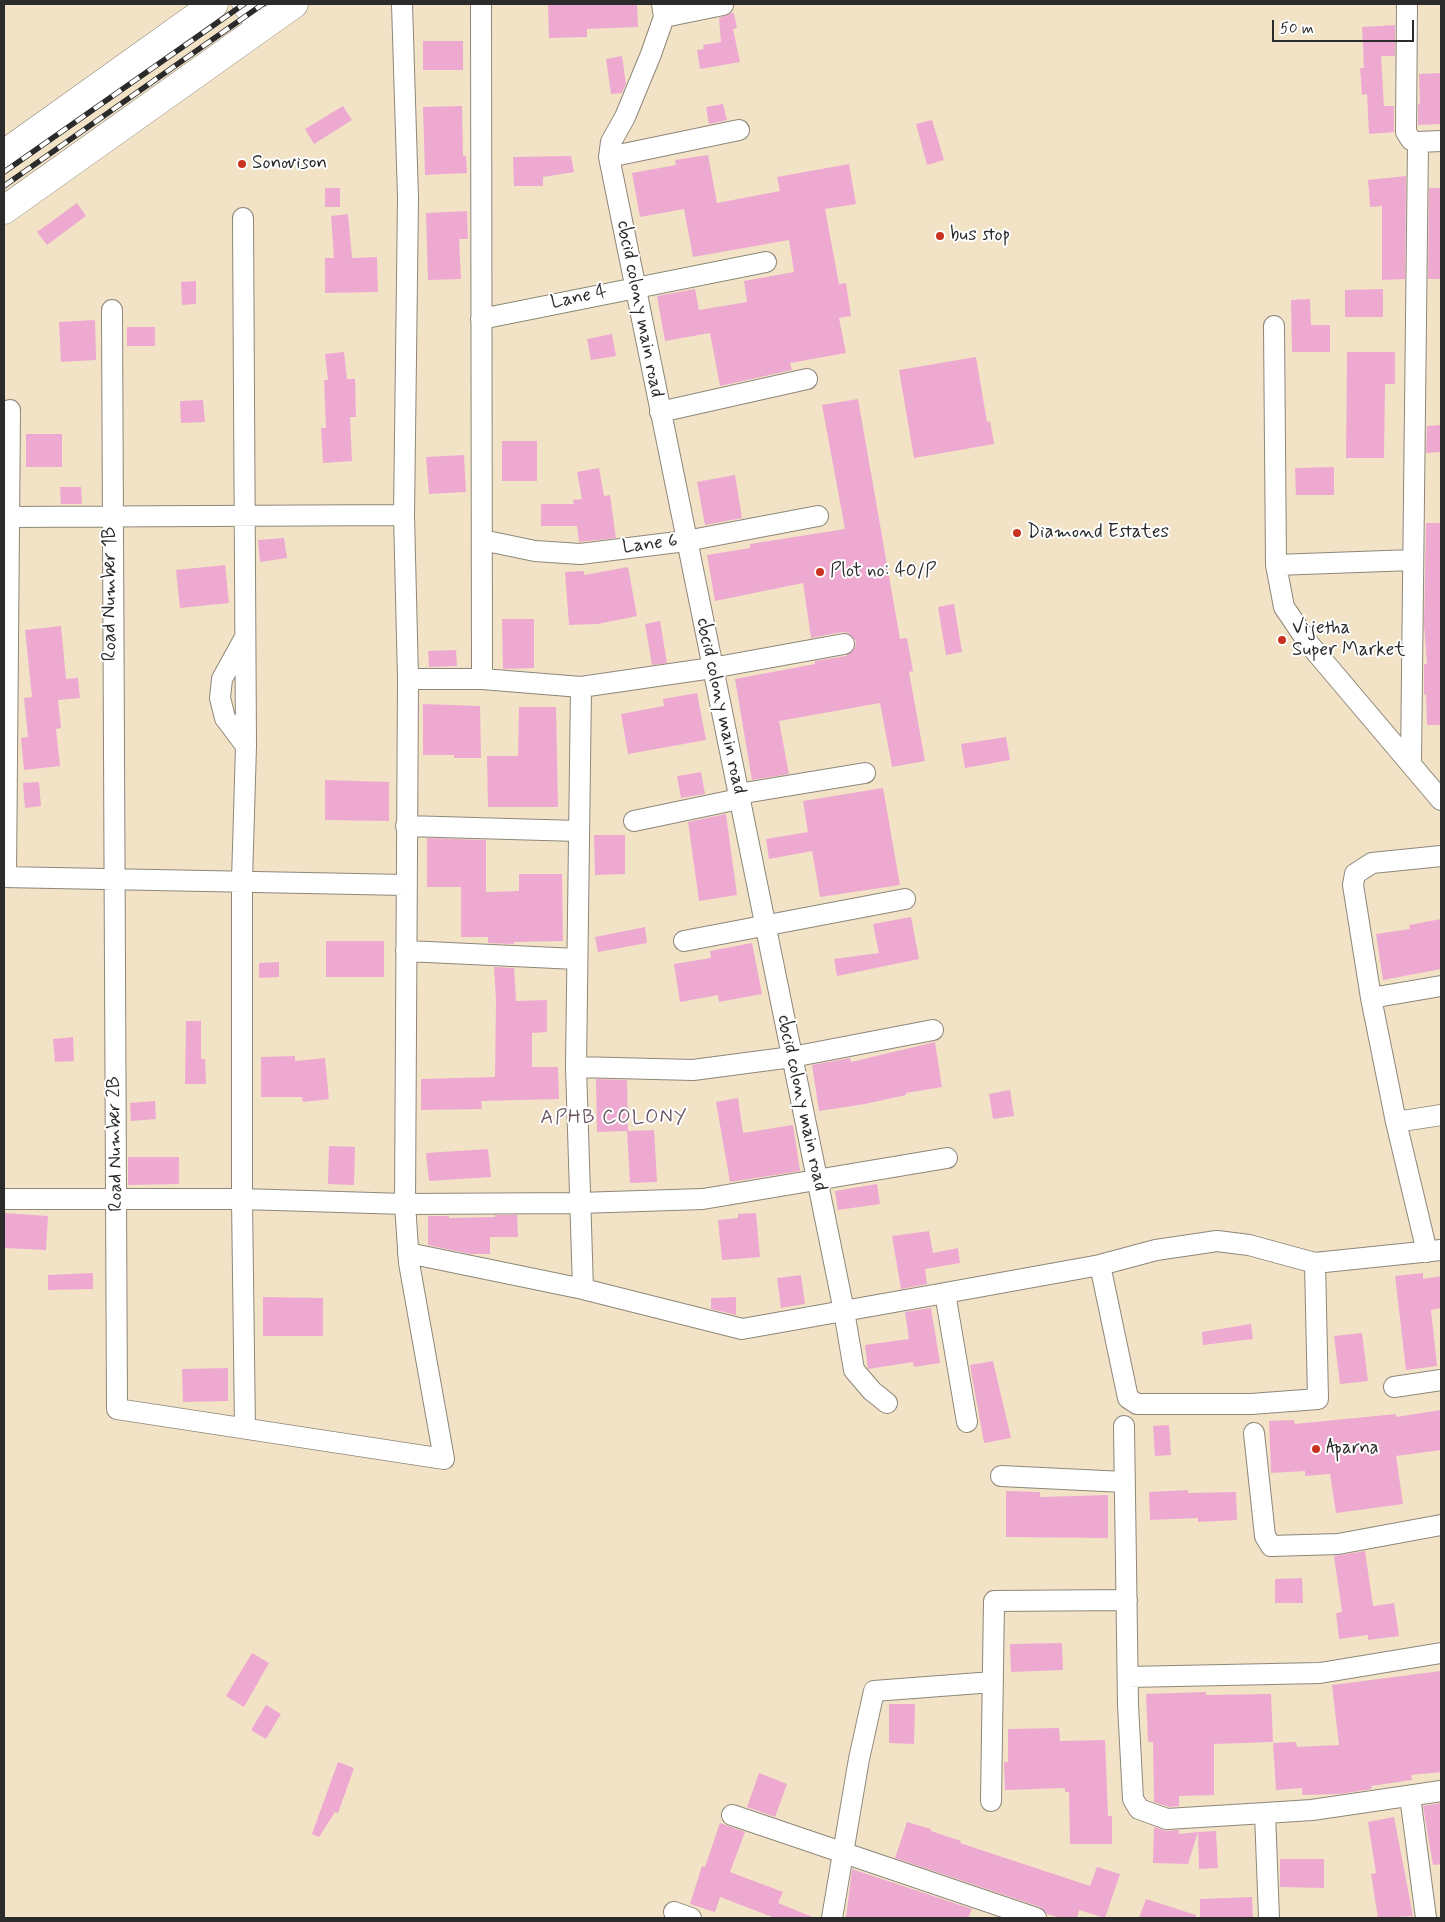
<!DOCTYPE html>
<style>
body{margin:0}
#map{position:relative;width:1445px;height:1922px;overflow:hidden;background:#f2e3c7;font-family:Mynerve,sans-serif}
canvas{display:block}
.frame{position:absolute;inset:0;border:5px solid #2b2b2b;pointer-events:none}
.scale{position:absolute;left:1272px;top:20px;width:142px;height:22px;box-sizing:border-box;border:2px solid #2b2b2b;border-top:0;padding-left:6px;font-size:15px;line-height:18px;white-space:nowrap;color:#2b2b2b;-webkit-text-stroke:4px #fff;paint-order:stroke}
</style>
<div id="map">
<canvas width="1445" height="1922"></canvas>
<div class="frame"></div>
<div class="scale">50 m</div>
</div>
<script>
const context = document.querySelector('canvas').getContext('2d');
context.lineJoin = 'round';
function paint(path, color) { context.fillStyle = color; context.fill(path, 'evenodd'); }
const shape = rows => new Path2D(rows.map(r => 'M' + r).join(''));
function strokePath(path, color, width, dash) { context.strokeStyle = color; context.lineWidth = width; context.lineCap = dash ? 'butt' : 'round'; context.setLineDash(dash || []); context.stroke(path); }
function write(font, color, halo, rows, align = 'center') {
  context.font = font + ' Mynerve,sans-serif'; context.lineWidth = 4; context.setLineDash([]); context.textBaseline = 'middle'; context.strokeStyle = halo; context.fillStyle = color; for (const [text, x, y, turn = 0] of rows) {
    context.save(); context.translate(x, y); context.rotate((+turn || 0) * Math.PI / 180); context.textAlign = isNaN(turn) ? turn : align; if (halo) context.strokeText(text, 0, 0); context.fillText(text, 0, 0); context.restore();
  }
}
const building = shape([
 [548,4,637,4,638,27,587,29,587,37,549,38],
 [732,13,734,13,737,28,733,29,740,62,700,69,697,50,704,49,703,45,721,42,719,18],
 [1395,25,1395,56,1381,56,1384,106,1394,106,1394,132,1369,134,1367,94,1362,95,1360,68,1364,68,1362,27],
 [423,41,463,41,463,70,423,70],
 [622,56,626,84,622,93,611,94,606,59],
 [1441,73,1441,124,1418,125,1418,104,1420,104,1419,74],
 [723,104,727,120,709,124,706,107],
 [343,106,352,120,314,144,305,129],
 [462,106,463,156,466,156,467,173,425,175,423,107],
 [932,120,944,160,927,165,916,124],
 [708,155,717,203,780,191,777,177,849,164,856,204,825,209,839,284,846,283,851,316,839,318,846,353,790,363,792,370,720,386,710,333,665,341,657,296,695,289,699,310,747,302,744,281,794,272,789,240,693,257,684,209,640,217,632,173,676,165,675,160],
 [571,156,574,172,543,177,543,186,514,186,513,157],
 [1406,176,1405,279,1382,280,1382,206,1370,207,1368,180],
 [325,188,340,188,340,207,325,207],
 [1429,188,1441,188,1441,279,1428,279],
 [77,203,86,216,47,245,37,232],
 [467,211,468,239,459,239,461,279,428,280,426,213],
 [348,214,352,258,377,257,378,292,325,293,325,258,334,258,331,216],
 [196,281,196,304,182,305,181,282],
 [1383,289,1383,317,1345,317,1345,290],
 [1310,299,1311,325,1330,325,1330,352,1292,352,1291,300],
 [95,320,96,360,61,362,59,322],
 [127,327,155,327,155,346,127,346],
 [612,334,616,356,591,360,587,339],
 [344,352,347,379,355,379,356,417,350,417,352,461,323,463,321,428,326,428,324,380,328,380,325,354],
 [1347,352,1395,352,1395,384,1385,384,1384,458,1346,458],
 [976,357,987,422,990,421,994,444,914,458,899,370],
 [858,399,900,639,907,638,913,671,909,672,925,761,892,767,880,703,779,721,789,774,752,780,735,679,815,664,815,661,846,656,855,648,856,641,848,633,842,632,811,638,803,583,715,601,707,555,750,548,750,544,845,529,822,405],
 [203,400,205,422,181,423,180,401],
 [1441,425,1441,452,1426,453,1427,426],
 [26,434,62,434,62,467,26,467],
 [502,441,537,441,537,481,502,481],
 [464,455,466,492,429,494,426,457],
 [1334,467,1334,495,1296,495,1295,468],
 [599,468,604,496,610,495,616,538,579,542,577,526,541,526,541,504,574,504,573,500,582,499,577,472],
 [735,475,742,518,705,525,697,482],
 [60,487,81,487,82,504,61,504],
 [1426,523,1441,523,1441,725,1427,725,1426,694,1424,695,1424,664,1427,664,1424,624],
 [284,538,287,558,260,562,258,540],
 [225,565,229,603,180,608,176,570],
 [628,567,637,616,598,624,569,625,565,572,584,571,584,575],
 [954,604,962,652,946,655,938,607],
 [502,619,534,619,534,668,503,669],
 [660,621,667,663,652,665,645,624],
 [61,626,66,679,78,678,80,698,58,700,61,728,56,729,60,766,24,770,21,738,28,737,24,698,32,697,25,630],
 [456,650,457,666,429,667,428,651],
 [697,693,706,740,628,754,621,714,664,706,663,699],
 [423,704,480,706,481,758,454,758,454,755,423,755],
 [519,707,556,707,558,807,488,807,487,756,518,756],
 [1006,737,1010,760,965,768,961,744],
 [701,772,705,794,681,798,677,776],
 [325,780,389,782,389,821,325,820],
 [39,782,41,806,25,808,23,783],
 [883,788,900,885,820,897,812,851,769,859,766,839,808,832,803,801],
 [726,814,737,895,699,901,688,822],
 [594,835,625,835,625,874,595,875],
 [427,838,486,840,486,892,519,891,519,874,562,874,563,941,514,942,514,944,488,943,488,937,461,937,461,887,427,887],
 [911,917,919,959,837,976,834,959,879,953,873,924],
 [1441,919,1441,969,1383,980,1376,934,1410,929,1409,925],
 [645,927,647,943,598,952,595,937],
 [326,941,384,941,384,977,326,977],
 [752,943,762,994,719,1002,718,995,680,1002,674,964,711,958,710,951],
 [279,962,279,977,259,978,259,963],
 [494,967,514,968,516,1001,547,1000,547,1032,532,1033,532,1067,558,1067,559,1099,481,1101,482,1109,421,1110,421,1079,495,1077,496,1001],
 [186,1021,201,1021,201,1059,205,1059,206,1084,185,1084],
 [73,1037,74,1061,55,1062,53,1039],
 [935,1042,942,1087,906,1093,906,1095,865,1104,819,1111,812,1065,850,1058,851,1062],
 [295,1056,295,1061,325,1058,329,1099,303,1102,302,1097,261,1097,261,1057],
 [596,1079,627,1080,628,1131,654,1130,657,1182,630,1183,627,1131,597,1132],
 [1010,1090,1014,1116,993,1119,989,1094],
 [738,1098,743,1133,793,1125,800,1171,730,1182,716,1102],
 [155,1101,156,1119,131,1121,130,1103],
 [329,1146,355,1147,354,1185,328,1184],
 [488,1149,491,1177,429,1181,426,1153],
 [128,1157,179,1157,179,1184,128,1185],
 [877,1184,880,1204,838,1210,835,1191],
 [4,1213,48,1216,46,1250,4,1248],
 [756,1213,760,1257,722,1260,718,1220,738,1218,738,1214],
 [495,1215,517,1215,518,1237,490,1237,490,1254,470,1254,428,1245,428,1216,449,1216,449,1218,495,1217],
 [929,1231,933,1253,958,1248,960,1263,925,1269,927,1284,901,1289,892,1236],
 [93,1273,93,1289,48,1290,48,1275],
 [1423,1273,1423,1279,1441,1276,1441,1308,1431,1310,1437,1366,1406,1370,1395,1276],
 [801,1275,805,1304,781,1308,777,1278],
 [263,1297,323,1298,323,1336,263,1336],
 [736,1297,736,1315,711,1309,711,1298],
 [931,1308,940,1363,914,1367,913,1362,868,1369,865,1345,909,1339,905,1312],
 [1251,1324,1253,1339,1203,1345,1202,1332],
 [1362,1333,1368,1381,1340,1384,1334,1336],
 [993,1361,1011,1438,984,1443,970,1365],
 [228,1368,228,1401,183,1402,182,1369],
 [1441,1410,1441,1450,1396,1456,1403,1504,1336,1513,1330,1474,1305,1476,1305,1471,1271,1473,1269,1421,1294,1420,1295,1424,1396,1414,1396,1417],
 [1169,1425,1171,1455,1155,1456,1153,1426],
 [1188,1490,1188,1493,1236,1492,1237,1520,1198,1522,1198,1518,1150,1520,1149,1492],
 [1006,1491,1040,1492,1040,1497,1108,1495,1108,1538,1006,1537],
 [1365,1551,1373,1606,1394,1603,1399,1636,1368,1640,1368,1635,1339,1639,1336,1613,1342,1612,1334,1556],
 [1302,1578,1303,1603,1275,1603,1275,1579],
 [1062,1643,1063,1670,1011,1672,1010,1644],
 [252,1653,269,1663,244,1707,226,1696],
 [1441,1671,1441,1772,1411,1775,1412,1780,1371,1786,1372,1789,1340,1794,1302,1795,1302,1788,1276,1790,1273,1743,1296,1742,1297,1747,1339,1745,1332,1685],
 [1206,1692,1206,1695,1271,1694,1273,1742,1214,1744,1214,1795,1179,1796,1179,1806,1169,1807,1154,1802,1153,1742,1148,1742,1146,1694],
 [889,1704,915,1704,914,1744,889,1743],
 [266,1705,281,1714,266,1739,251,1730],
 [1059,1728,1060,1741,1105,1740,1108,1816,1112,1816,1112,1844,1070,1844,1069,1792,1065,1792,1065,1788,1005,1790,1004,1762,1008,1762,1008,1729],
 [338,1762,354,1768,338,1813,335,1812,319,1837,312,1834],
 [759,1773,787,1784,775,1817,747,1807],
 [1441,1803,1441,1864,1433,1865,1423,1806],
 [1394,1817,1413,1916,1378,1918,1371,1874,1376,1873,1368,1822],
 [907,1822,931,1829,931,1831,961,1841,960,1843,1090,1886,1097,1867,1120,1874,1105,1918,1079,1910,1077,1918,1061,1918,1047,1914,1040,1907,895,1858],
 [720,1823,745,1832,730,1872,783,1892,778,1903,815,1918,775,1918,720,1897,715,1912,690,1904,702,1866,705,1867],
 [1154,1827,1167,1831,1179,1830,1179,1834,1198,1832,1188,1864,1153,1863],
 [1216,1831,1218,1868,1199,1869,1198,1832],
 [1280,1859,1324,1859,1324,1888,1280,1887],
 [852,1869,972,1909,968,1918,846,1918],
 [1252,1897,1253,1918,1200,1918,1200,1899],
 [1146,1899,1196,1915,1196,1918,1139,1918]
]);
const minor = shape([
 [481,4,482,679],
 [662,4,664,17,651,54,625,117,611,142,609,157,844,1311,854,1370,872,1391,887,1403],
 [1407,4,1406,132,1411,140,1418,142,1441,141],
 [664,17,723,5],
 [609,157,739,130],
 [243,218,246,746,242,881,242,1199,245,1428],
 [112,310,117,1409,444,1459,409,1263,405,1204,408,679,404,515,408,198,402,4],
 [481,319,766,262],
 [1274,326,1276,565,1284,607,1309,644,1441,800],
 [660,412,807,379],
 [9,517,404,515],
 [482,540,535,551,580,554,686,541,818,516],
 [1276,565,1413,560],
 [244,639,222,679,220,698,225,718,246,746],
 [408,679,482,679,581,687,712,668,844,644],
 [581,687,576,1067,583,1289,742,1329,945,1293,967,1422],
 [1411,762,1418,142],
 [738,794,865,773],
 [634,821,739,799],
 [406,826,578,831],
 [4,877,406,885],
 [6,877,10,410],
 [684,941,905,899],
 [406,951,577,959],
 [1371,998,1441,986],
 [576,1067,693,1070,792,1057,933,1030],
 [1396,1122,1441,1115],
 [4,1199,242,1199,405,1204,579,1203,703,1199,947,1158],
 [1427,1252,1396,1122,1371,998,1353,885,1355,874,1372,863,1441,856],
 [408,1253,583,1289],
 [1100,1265,1128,1398,1137,1404,1251,1404,1318,1399,1315,1263],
 [945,1293,1100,1265,1156,1250,1217,1241,1249,1245,1315,1263,1441,1250],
 [1394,1387,1441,1380],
 [1124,1426,1128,1705,1133,1799,1139,1809,1167,1819,1265,1813,1269,1918],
 [1254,1433,1265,1536,1271,1546,1338,1544,1441,1525],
 [1001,1476,1124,1482],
 [1128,1677,1320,1673,1441,1653],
 [1410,1796,1426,1918],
 [991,1801,994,1601,1127,1600],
 [1265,1813,1312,1810,1441,1791],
 [732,1815,1036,1918],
 [674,1912,691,1918],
 [832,1918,859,1759,874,1691,993,1682]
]);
const trunk = shape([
 [246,4,262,26],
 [4,154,214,4],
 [4,210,294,4]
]);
const rail = shape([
 [4,172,244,4],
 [4,186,263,4]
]);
const markers = [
 [242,164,5,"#c8321e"],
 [940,236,5,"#c8321e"],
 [1017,533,5,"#c8321e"],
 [820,572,5,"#c8321e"],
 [1282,640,5,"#c8321e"],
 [1316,1449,5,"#c8321e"]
];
const poiNames = [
 ["Sonovison",252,164],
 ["bus stop",950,236],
 ["Diamond Estates",1027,533],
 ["Plot no: 40/P",830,572],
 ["Vijetha",1292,629],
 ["Super Market",1292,651],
 ["Aparna",1326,1449]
];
const streetNames = [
 ["Lane 4",579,298,-12],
 ["cbcid colony main road",639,309,79],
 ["Lane 6",650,545,-7],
 ["Road Number 1B",111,594,-90],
 ["cbcid colony main road",720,706,78],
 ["cbcid colony main road",801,1103,78],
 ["Road Number 2B",116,1144,-91]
];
const neighbourhoodNames = [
 ["APHB COLONY",614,1119]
];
paint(building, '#eea9d1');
strokePath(minor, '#8e8779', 22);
strokePath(trunk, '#8e8779', 29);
strokePath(minor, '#fff', 20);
strokePath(trunk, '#fff', 28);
strokePath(rail, '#2b2b2b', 5.5);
strokePath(rail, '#fff', 4, [11]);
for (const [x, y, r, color] of markers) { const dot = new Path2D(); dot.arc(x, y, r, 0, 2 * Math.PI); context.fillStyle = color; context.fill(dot); strokePath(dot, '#fff', 2); }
write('19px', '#2b2b2b', '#fff', poiNames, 'left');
write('19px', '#2b2b2b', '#fff', streetNames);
context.letterSpacing = '1px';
write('20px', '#6f5765', '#fff', neighbourhoodNames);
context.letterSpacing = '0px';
</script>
